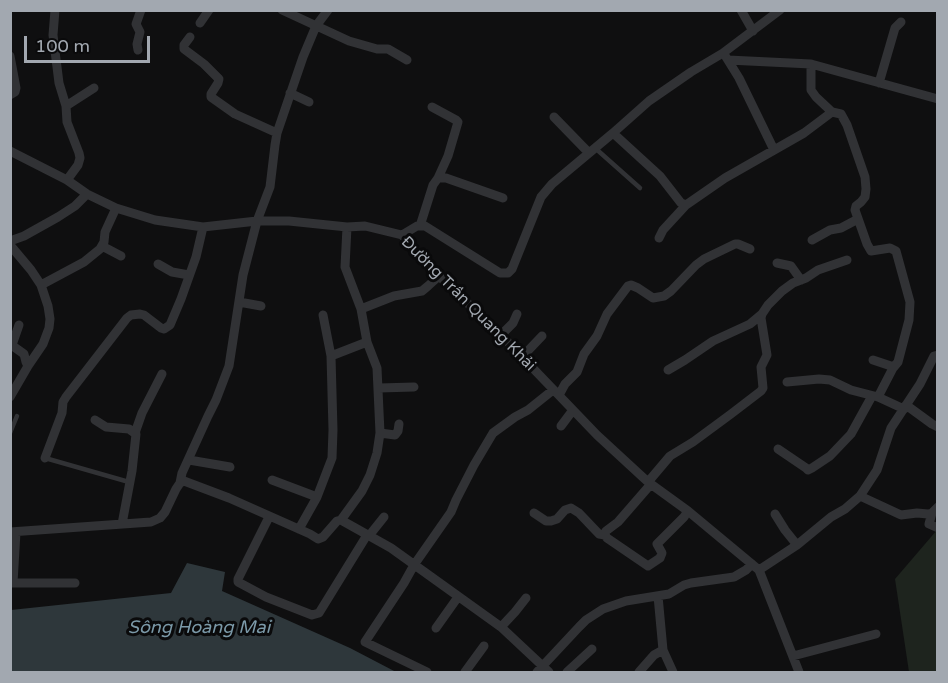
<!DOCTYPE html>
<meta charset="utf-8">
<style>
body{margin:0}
#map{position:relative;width:948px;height:683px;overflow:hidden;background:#0f0f10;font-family:"Varela Round",sans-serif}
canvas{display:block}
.frame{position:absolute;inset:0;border:12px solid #a2a8b0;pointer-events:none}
.scale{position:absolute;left:24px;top:36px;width:126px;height:27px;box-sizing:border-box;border:3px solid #a2a8b0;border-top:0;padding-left:8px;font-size:18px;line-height:21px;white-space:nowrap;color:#a2a8b0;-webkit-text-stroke:4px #0a0a0b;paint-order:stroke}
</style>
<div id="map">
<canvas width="948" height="683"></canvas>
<div class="frame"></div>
<div class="scale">100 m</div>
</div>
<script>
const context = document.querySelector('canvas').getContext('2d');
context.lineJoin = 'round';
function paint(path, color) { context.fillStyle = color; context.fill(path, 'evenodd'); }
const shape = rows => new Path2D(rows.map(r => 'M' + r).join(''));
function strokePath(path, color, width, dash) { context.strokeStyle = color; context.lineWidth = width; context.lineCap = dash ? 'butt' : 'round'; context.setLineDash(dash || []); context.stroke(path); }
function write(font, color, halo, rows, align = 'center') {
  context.font = font + ' "Varela Round",sans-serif'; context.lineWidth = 6; context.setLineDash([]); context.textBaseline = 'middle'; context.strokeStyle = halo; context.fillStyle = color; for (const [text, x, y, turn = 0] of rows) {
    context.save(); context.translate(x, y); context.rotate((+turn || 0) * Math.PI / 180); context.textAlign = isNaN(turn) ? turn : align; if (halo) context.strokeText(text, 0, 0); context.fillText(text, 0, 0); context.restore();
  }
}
const green = shape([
 [937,530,937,672,909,672,895,579]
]);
const water = shape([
 [187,563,225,572,222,591,350,648,396,672,11,672,11,610,171,593]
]);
const service = shape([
 [595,148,640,188],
 [10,433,17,416],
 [45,458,129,482]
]);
const minor = shape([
 [55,10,53,35,59,83,66,106,67,122,79,153,80,158,78,165,67,180],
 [282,10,349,41,377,49,388,49,407,60],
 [741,10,753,31],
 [200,23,209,10],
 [190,37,184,45,184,49,204,64,219,79,218,83,211,94,211,97,235,114,277,133],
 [138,50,137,44,140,32,136,24,141,10],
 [10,56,16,88,15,92,10,95],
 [726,57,739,78,774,150],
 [728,60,811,64,938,99],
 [811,64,811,90,816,97,832,112],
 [879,83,895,28,901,22],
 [290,93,309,102],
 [66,106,94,88],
 [432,107,456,120,458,122,448,156,438,178],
 [554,117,589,153],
 [613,133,660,176,681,203,686,205,725,178,804,133,832,112,841,114,847,125,865,177,866,189,865,197,861,202,856,206,855,210,867,244,871,251,890,248,896,251,910,302,909,320,898,362,893,368,878,397],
 [10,151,67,180,87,194,116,208,155,220,203,227,257,221,289,221,347,227,365,226,402,235,439,276,501,335,597,435,648,482,688,511,759,570,799,672],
 [420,226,433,185,438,178,446,178,503,198],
 [402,235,417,226,425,226,500,273,508,273,512,269,541,197,552,184,613,133,649,101,691,72,723,53,780,10],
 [659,238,663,230,686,205],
 [812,240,830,230,841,228,858,219],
 [10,241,24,236,58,217,75,206,87,194],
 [10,245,31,270,41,285,48,306,50,319,49,328,43,344,28,366,10,397],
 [102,246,121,256],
 [777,263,791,266,801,280],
 [158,264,172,272,189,275],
 [41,285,84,262,100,249,104,242,105,232,116,208],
 [239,302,261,306],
 [361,309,394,296,422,291,428,286,439,276],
 [323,315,331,356],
 [501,335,513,323,517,314],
 [10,344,24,354,26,362,28,366],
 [12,345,19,325],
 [522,357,542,336],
 [873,360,894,367],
 [668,370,685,360,713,341,750,324,762,314],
 [787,382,819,379,830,380,851,390,878,397,904,409],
 [379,388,414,387],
 [559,395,565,384,577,372,584,354,597,336,607,314,628,286,631,285,638,288,653,298,664,296,671,291,696,265,704,259,735,244,738,244,750,249],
 [906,405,932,424,938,427],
 [95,420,106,427,129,429,136,434,132,471,122,524],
 [561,426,573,410],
 [135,433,142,413,162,374],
 [380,433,395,435,398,431,399,424],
 [778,449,806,468,808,470,812,468,830,456,851,434,872,396],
 [45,458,62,413,63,402,66,397,127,318,131,315,140,314,144,315,161,328,164,329,170,325,181,299,196,257,203,227],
 [189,460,230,467],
 [272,480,317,497],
 [648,482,670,456,693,442,731,414,761,391,763,388,761,367,767,355,761,318,762,314,768,305,782,291,793,283,806,278,818,270,847,260],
 [180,483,182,473,208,416,216,400,229,366,243,275,257,221,270,187,275,145,277,133,303,57,316,26,328,10],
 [651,484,618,522,606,531,605,535,607,538,648,566,660,558,662,553,657,544,684,517,688,511],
 [860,496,901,515,917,513,928,514,932,513,938,507],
 [534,513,546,521,551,521,557,519,565,510,571,508,579,513,599,534,605,535],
 [932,513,929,524,938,528],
 [775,514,785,530,797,545],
 [269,517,238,579,238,582,266,597,312,615,319,613,367,535],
 [341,520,362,491,370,475,377,453,380,433,377,368,367,342,361,309,345,267,347,227],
 [299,529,317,497,332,458,333,430,331,356,367,342],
 [10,532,151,522,160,518,165,512,176,489,180,483,184,481,229,498,310,534,318,539,323,537,337,521,341,520,391,548,501,627,549,672],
 [370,536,372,532,384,517],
 [759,570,797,545,831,517,845,509,860,496,877,470,891,428,920,384,934,356,938,355],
 [10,583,75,583],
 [13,583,16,532],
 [658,596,663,650,673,672],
 [501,627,515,612,526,598],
 [436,628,458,597],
 [793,656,876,634],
 [427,672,365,642,404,583,414,565,451,512,456,500,474,465,493,433,515,417,528,410,553,390],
 [465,672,484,646],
 [537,672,579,627,586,620,603,609,626,601,669,594,684,585,691,583,734,577,746,570,752,564],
 [567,672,592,649],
 [639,672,654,655,663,650]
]);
const streetNames = [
 ["Đường Trần Quang Khải",468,304,45]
];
const waterNames = [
 ["Sông Hoàng Mai",199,628]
];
paint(green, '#1e241e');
paint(water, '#2e373b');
strokePath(service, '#313235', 4.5);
strokePath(minor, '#313235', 9);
write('16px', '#a2a8b0', '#0a0a0b', streetNames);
write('italic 18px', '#7b99a8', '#0a0a0b', waterNames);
</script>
